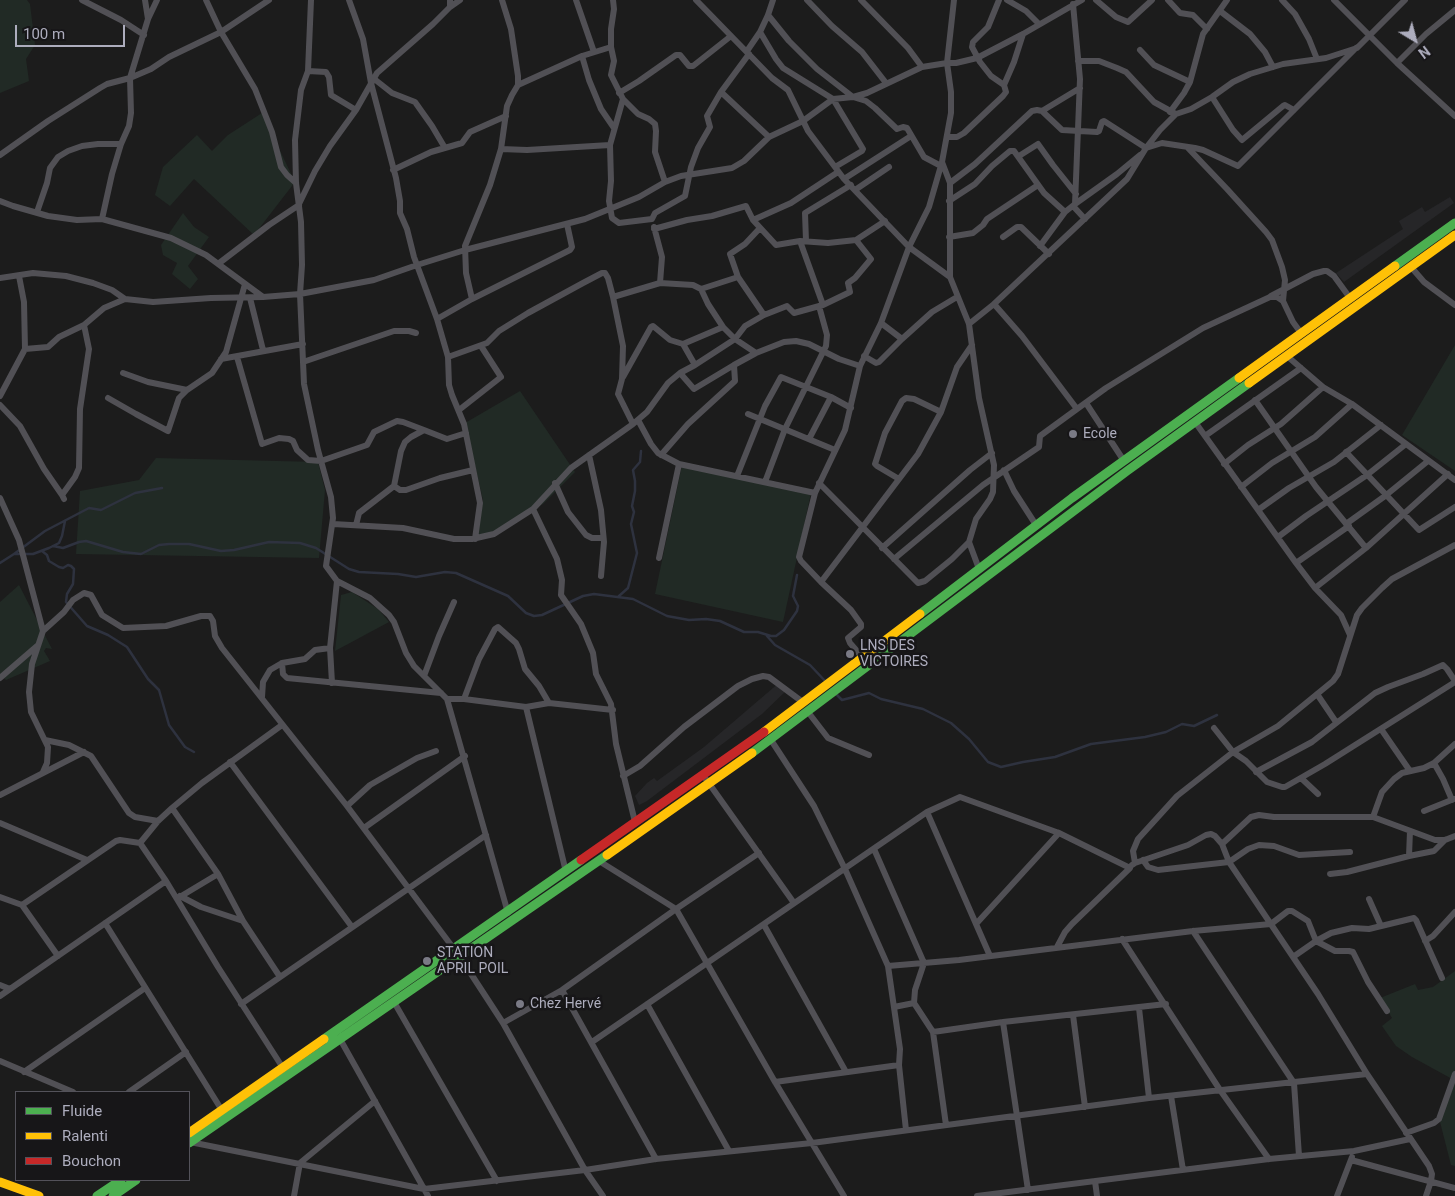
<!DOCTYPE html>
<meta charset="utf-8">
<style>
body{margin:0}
#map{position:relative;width:1455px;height:1196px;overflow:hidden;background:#1c1c1c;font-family:Roboto,sans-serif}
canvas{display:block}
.legend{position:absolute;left:15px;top:1091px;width:175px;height:90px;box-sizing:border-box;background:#171618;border:1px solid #53525a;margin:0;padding:6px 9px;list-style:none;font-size:15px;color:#adadbd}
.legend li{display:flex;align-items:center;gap:10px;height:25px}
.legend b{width:25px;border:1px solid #53525a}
.north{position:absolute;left:1390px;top:15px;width:50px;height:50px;-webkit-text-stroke:4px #171618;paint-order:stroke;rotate:143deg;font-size:14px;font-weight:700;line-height:20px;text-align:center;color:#adadbd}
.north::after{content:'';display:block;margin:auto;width:18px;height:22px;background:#adadbd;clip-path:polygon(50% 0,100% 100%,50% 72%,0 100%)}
.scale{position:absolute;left:15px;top:25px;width:110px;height:22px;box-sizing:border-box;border:2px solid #adadbd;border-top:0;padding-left:6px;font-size:15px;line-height:18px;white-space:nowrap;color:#adadbd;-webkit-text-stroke:4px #171618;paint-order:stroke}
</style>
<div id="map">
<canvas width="1455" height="1196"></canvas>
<ul class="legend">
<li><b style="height:6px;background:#4caf50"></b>Fluide</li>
<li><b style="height:6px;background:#ffc107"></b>Ralenti</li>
<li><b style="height:6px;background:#c62828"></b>Bouchon</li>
</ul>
<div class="north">N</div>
<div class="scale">100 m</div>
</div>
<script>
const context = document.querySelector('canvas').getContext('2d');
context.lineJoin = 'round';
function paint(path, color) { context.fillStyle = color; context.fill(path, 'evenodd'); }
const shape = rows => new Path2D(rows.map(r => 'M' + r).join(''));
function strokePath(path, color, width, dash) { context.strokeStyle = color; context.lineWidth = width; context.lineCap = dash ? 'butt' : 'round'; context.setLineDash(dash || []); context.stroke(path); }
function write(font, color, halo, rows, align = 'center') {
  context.font = font + ' Roboto,sans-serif'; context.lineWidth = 5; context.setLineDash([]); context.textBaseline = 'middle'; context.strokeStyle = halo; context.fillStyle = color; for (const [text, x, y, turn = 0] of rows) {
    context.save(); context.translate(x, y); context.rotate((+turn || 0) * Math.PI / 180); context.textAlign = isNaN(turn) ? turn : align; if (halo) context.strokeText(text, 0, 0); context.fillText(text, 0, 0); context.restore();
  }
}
const built = shape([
 [1450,197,1454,203,1344,282,1336,273,1403,229,1399,221,1422,207,1425,212],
 [780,682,787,690,762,714,647,801,639,805,635,796,647,783,654,778,657,781,704,747]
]);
const green = shape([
 [0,0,27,0,30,4,35,45,26,59,29,81,0,93],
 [262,113,295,182,254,235,194,179,170,206,155,195,163,167,197,135,212,151,228,135],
 [183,213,194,227,209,237,188,266,198,279,190,289,172,274,177,263,163,255,161,245],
 [1455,345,1455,471,1402,435],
 [520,391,575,472,543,504,493,533,477,537,483,500,465,423],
 [156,458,318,462,325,490,319,558,76,554,80,491,139,480],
 [682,465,811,493,783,622,655,594],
 [19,585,52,649,46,648,44,651,50,661,6,680,0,674,0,602],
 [352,592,378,609,389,622,335,651,341,595],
 [1455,971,1455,1166,1451,1165,1439,1118,1454,1080,1412,1057,1396,1046,1382,1026,1392,1018,1380,998,1415,984,1418,990,1433,987]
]);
const stream = shape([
 [53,546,63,548,79,542,86,541,123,552,141,554,159,545,169,544,189,544,221,551,234,550,269,542,300,543,316,548,349,569,359,572,398,574,416,577,445,572,456,573,508,596,526,613,534,616,542,615,583,596,594,594,633,599,667,616,689,620,706,619,720,621,744,632,758,632,771,636,776,636,784,630,797,611,798,606,793,596,797,575],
 [42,551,47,555,49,561,59,567,63,568,68,565,71,566,74,569,73,584,67,594,66,602,87,626,108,635,127,647,148,679,159,690,169,725,185,747,194,752],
 [14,554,45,531,89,508,101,510,135,493,162,488],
 [0,563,14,554,33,554,49,548,59,543,62,536,65,521],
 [619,596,628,588,637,553,631,524,634,512,632,506,635,491,635,481,633,470,640,462,641,451],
 [767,636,775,645,810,665,827,683],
 [835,693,842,700,869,693,881,699,923,709,951,723,969,739,988,762,1001,767,1023,762,1055,757,1091,744,1145,737,1166,732,1182,724,1194,726,1217,715]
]);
const street = shape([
 [82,0,121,20,144,35],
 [206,0,221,32,255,89,272,132,281,167,287,175,296,183],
 [311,0,308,71,301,90,295,140,296,183,301,222,302,265,300,294,304,384,318,450,331,497,333,518,326,566,337,581,370,598,389,615,394,622,406,653,414,666,447,699,508,913],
 [349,0,363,39,371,83,396,178,400,201,400,213,407,229,414,257,437,319,448,357,449,385,452,395,464,424,480,503,475,539],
 [502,0,511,29,518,76,518,85],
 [576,0,594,52],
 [613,0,614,9,611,29,611,47,614,61,611,75,623,99,610,145,611,181,609,201,612,218,619,223,652,219,655,213,685,196,691,167,698,148,710,127,707,116,721,92,749,54],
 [696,0,772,78,788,90,808,131,844,179,909,247,950,277],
 [807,0,832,26,862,52,886,83],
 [861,0,908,48,922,67],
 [954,0,947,63,951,92,951,113,942,162,950,183,950,277,969,324,979,398,994,465,993,492,990,499,976,519,969,542,979,569],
 [999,0,988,27,973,42,972,47,980,62,991,76,1004,85],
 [1007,0,1026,11,1039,24],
 [1096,0,1116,17,1128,22,1152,0],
 [1168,0,1180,13,1193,15,1207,29],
 [1282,0,1295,14,1309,39,1317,59],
 [1334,0,1397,63,1455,116],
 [450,7,460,0],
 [1220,11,1250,34,1265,52,1273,67],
 [768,15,789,41,817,69,853,97,866,101,875,108,897,129,903,127,907,128,924,157,941,166],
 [148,19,157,0],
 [760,32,776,59,783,68,833,99,863,149,862,151,835,167],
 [1140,50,1154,65,1190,82],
 [747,51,760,32,768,15,773,0],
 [582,56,589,80,601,109,614,128],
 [1078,61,1099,61,1117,68,1126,72,1154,102,1174,113],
 [1397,63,1426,34,1455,10],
 [308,71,326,72,329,77,331,95,356,110],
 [373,78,392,93,415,102,432,126,445,148],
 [721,92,769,137],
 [619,93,639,81,676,55,680,55,689,66,693,66,731,36],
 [1212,97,1233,130,1242,140,1283,106,1285,105,1294,110],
 [623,99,638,114,649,119,655,124,656,131,655,152,665,182],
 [1042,111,1080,88],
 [1170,112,1184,93,1190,82,1203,34,1227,0],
 [947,137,957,137,964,133,1003,96,1006,92,1004,85,1014,62,1023,34],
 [1188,148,1227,189,1266,232,1272,240,1282,267,1285,280,1283,301,1293,322,1301,333],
 [501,149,527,150,610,145],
 [0,155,48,121,100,88,107,84,130,78,151,69,169,57,221,32,269,0],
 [1019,156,1038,144,1053,165,1076,194],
 [393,170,431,152,462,143,470,132,506,116],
 [844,179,911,136],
 [950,183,975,164,1032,111,1037,110,1042,111,1062,130,1097,132,1099,131,1102,122,1104,121,1146,148,1162,143,1195,148,1203,150,1238,166,1356,48],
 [855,190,889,167],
 [0,201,13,206,48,216,77,220,102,219,171,238,206,255,263,297,300,294,374,280,417,265,465,250,585,219,639,197,665,182,681,176,732,168,744,161,769,137,803,121,833,99,853,97,867,93,922,67,947,63,956,63,977,58,1023,34,1082,0],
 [949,201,975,184,992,166,1010,151,1014,151,1044,193,1065,212],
 [299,204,315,171,330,146,356,110,377,73,433,24,450,7,450,0],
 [1075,204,1117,174,1140,155],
 [1073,206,1085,219],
 [37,212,47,183,50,168,58,157,68,151,82,146,98,144,121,144],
 [102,219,112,174,121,144,129,126,131,113,130,78,148,19,145,0],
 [753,220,791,203,838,172],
 [654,229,687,220,712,216,746,206,753,220,776,245,800,241,828,243,856,240],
 [949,237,973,233,983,225,987,219,1038,185],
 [1003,237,1017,227,1021,227,1049,254],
 [800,241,823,305],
 [806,241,805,213,851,185],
 [1040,246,1065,212,1075,204,1080,79,1073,4],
 [218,264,269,225,299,205],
 [1411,267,1424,282,1455,305],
 [738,277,730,254,745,244,760,228],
 [0,278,33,273,66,276,93,283,112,290,125,299],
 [660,283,693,285,701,289,738,277,764,315],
 [701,289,708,304,723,327],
 [1271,296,1313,274,1324,271,1327,271,1334,276,1350,298],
 [613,297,660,283,662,257,654,227],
 [250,298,263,350],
 [472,299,466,273,465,246,490,185,501,149,507,106,512,95,518,85,582,56,611,47],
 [994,304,1127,179,1146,148,1160,130,1176,114,1191,109,1212,97,1233,82,1250,74,1283,64,1326,58,1357,48,1405,0],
 [437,319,472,299,570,250,572,247,567,224],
 [881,323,902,339,932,312,957,297],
 [969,324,994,304,1022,336,1077,409,1106,388,1203,328,1270,297,1277,297,1283,301],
 [683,344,723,327,735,339,756,353],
 [25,349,48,347,59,337,84,325,104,308,125,299,153,302,211,298,263,297],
 [864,356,876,363,879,362,902,339],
 [1287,356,1323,387,1352,404,1455,480],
 [237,357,262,444,279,438,289,439,293,441,297,450,308,460,321,461,367,445,374,432,397,421,403,422,424,430],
 [221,359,303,344],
 [303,362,394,331,409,331,416,333],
 [695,365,735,339,745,326,764,315,787,306,794,313,823,305,850,292,848,283,855,278,871,259,856,240,885,221],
 [123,373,148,382,187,390],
 [680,373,694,389,734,365],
 [623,377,651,327,653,326,670,340,683,344,695,365,680,373,668,383,647,412,633,424],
 [0,396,25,349,24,302,19,276],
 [108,398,136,414,168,431,179,398,187,390,212,373,226,352,245,284],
 [1255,400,1316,487,1366,548],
 [1086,403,1124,461],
 [0,405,20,426,44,469,62,495],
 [459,410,501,377,481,346],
 [748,414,835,450],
 [638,420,651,444,658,453,679,464,815,493],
 [1195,422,1296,563,1315,588,1341,615,1350,635],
 [1205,436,1301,368],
 [809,439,831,397],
 [1346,452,1419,530,1455,507],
 [589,455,601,510,604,542,601,576],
 [661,455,688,424,735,381,734,365,756,353,784,342,796,341,809,344,839,359,860,366],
 [1224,464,1248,445,1281,424,1323,387],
 [1004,470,1014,491,1036,525],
 [737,476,765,406,781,377,831,397,851,408],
 [899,479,877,466,875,464,885,433,902,401,906,398,914,399,941,412],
 [765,482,785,429,826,346,827,335,819,306],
 [555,483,568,512,586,535,592,538,603,538],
 [819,483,918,583,925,581,952,559,969,542],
 [394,486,400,490,406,490,440,478,473,470],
 [1241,487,1272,463,1315,437,1352,404],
 [0,498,19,540,43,631,32,664,29,692,31,712,48,747,47,763,43,772],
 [64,499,62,495,75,477,79,468,80,409,89,349,84,325],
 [533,509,557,559,562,580,561,595,581,624,593,653,596,674,611,704,616,744,635,822],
 [1258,510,1289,488,1334,462,1381,425],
 [333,524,403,528,454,539,472,539,494,534,533,509,571,468,633,424,618,394,622,379,623,346,613,297,608,278,605,273,602,273,583,283,528,313,499,331,487,343,448,357],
 [1346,524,1385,496,1428,461],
 [356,525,359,513,394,486,401,451,405,442,411,437,424,430,447,439,466,433],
 [1278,537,1306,516,1367,475,1406,444],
 [882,548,970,470,992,453],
 [659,558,679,464],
 [894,559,983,485,1039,447,1040,436,1077,409],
 [1296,563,1349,526],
 [821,582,801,561,799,557,815,493,845,430,860,366,881,323,909,247,929,207,942,162],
 [1315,588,1366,548,1448,474],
 [43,631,64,612,73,600,84,593,91,595,102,615,123,628,166,626,201,616,210,616,213,621,215,636,222,648,347,806,460,957,503,1023,585,1170,603,1196],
 [863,658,850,643,848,638,861,627,861,624,851,610,821,582,918,454,941,412,957,367,972,345],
 [282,663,283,674,287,678,441,693],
 [424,676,439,636,454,602],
 [0,678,37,646],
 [332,683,330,648,337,581],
 [1317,694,1336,722],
 [262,697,263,682,270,670,282,663,305,659,315,650,330,648],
 [447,699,464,699,526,707,549,703,613,710],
 [464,699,479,659,495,629,498,627,516,643,519,649,525,669,539,686,549,703],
 [526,707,566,872],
 [808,712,828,738,869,755],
 [1214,728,1233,752,1246,761,1267,782,1282,787,1285,787,1325,764,1455,682],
 [1381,729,1410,771],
 [45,740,69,745,91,756,129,813,135,817,158,821],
 [771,740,814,806,845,869,888,966,900,1049,899,1065,906,1130],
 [230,762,352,927],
 [1434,763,1443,779,1452,800],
 [1256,772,1312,742,1375,693,1388,687,1423,674,1443,665,1447,669,1455,681],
 [703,775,794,903],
 [623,776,640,766,684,727,738,686,752,679,763,676,769,677,804,703],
 [1301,778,1318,794],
 [0,795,84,752],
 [347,806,370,785,417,758,436,751],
 [172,808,218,874,243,921,280,977],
 [1424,811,1454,799],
 [927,812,990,956],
 [1373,817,1382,792,1394,779,1402,773,1424,768,1434,763,1455,744],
 [0,823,87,860],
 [364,828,465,756],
 [140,843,158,821,172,808,202,783,282,725],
 [1222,844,1251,817,1259,815,1274,817,1373,817,1435,840,1445,840,1455,836],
 [874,849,924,963,915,990,914,1003,933,1032,946,1125],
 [1409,856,1434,851,1445,840],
 [1143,860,1148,867,1158,870,1229,862,1248,849,1259,845,1274,846,1299,855,1350,852],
 [599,861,676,909,775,1082,844,1196],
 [1135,863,1188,845,1206,835,1211,834,1215,836,1222,844,1229,862,1318,994,1367,1074,1429,1166,1432,1174,1431,1181,1426,1196],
 [1132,865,1135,863,1133,851,1138,839,1177,796,1233,752,1278,726,1333,681,1338,674,1357,615,1362,608,1382,588,1392,579,1455,545],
 [1330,874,1347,872,1409,856,1410,831],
 [180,896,201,907,243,921],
 [0,897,22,905,58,956],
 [178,898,218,874],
 [1369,899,1381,926],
 [22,905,116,841,120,840,140,843,166,881,218,967,283,1068],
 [105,923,223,1112],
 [976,924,1059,833],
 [764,925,846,1072],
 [1193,931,1294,1083,1299,1156],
 [1122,939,1220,1090,1269,1159],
 [1425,941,1433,936,1455,912],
 [1293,957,1316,941,1331,933,1352,928,1369,929,1414,918,1416,920,1442,978],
 [888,966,959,960,1193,931,1271,924,1288,911,1292,911,1308,921,1316,941,1335,951,1349,951,1353,952,1368,982,1387,1011],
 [0,985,10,989],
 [562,990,656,1159],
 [0,996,166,881],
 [394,1002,497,1181],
 [241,1004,486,835],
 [647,1004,729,1151],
 [894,1007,914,1003],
 [1139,1008,1149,1098],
 [1073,1015,1085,1107],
 [1003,1022,1028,1190],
 [503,1023,562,990,676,909,759,853],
 [933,1032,1003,1022,1166,1004],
 [340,1039,428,1196],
 [592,1042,927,812,960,797,1059,833,1130,868,1072,924,1065,932,1057,947],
 [0,1061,73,1092],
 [24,1072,145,988],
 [775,1082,899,1065],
 [129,1092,186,1052],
 [1171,1096,1183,1170],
 [1406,1133,1434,1123,1439,1119,1455,1074],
 [190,1142,424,1189,585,1170,656,1159,812,1143,1149,1098,1367,1074],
 [1351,1160,1455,1188],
 [1095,1181,1097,1196],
 [294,1196,300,1163,375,1101],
 [977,1196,1269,1159,1354,1151,1410,1139],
 [1337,1196,1352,1157]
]);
const fast = shape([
 [1395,266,1455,223],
 [920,614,1072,498,1239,378],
 [752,753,1127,471,1249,383],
 [324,1039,581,860],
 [189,1143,607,855],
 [97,1196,121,1180],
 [113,1196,136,1180]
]);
const slow = shape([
 [1239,378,1395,266],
 [1249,383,1455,235],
 [764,732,920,614],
 [607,855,752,753],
 [189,1133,324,1039],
 [0,1182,39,1196]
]);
const jam = shape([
 [581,860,764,732]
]);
const markers = [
 [1073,434,5,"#7a7a85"],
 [850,654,5,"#7a7a85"],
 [427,961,5,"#7a7a85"],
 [520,1004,5,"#7a7a85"]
];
const poiNames = [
 ["Ecole",1083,434],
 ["LNS DES",860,646],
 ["VICTOIRES",860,662],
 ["STATION",437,953],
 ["APRIL POIL",437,969],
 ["Chez Hervé",530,1004]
];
paint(built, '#262628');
paint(green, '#212a25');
strokePath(stream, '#2e323f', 2.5);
strokePath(street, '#515055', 6);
strokePath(fast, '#4caf50', 9);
strokePath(slow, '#ffc107', 9);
strokePath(jam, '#c62828', 9);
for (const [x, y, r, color] of markers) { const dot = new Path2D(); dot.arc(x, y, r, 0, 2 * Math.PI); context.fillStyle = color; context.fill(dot); strokePath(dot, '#171618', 2); }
write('14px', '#adadbd', '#171618', poiNames, 'left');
</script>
